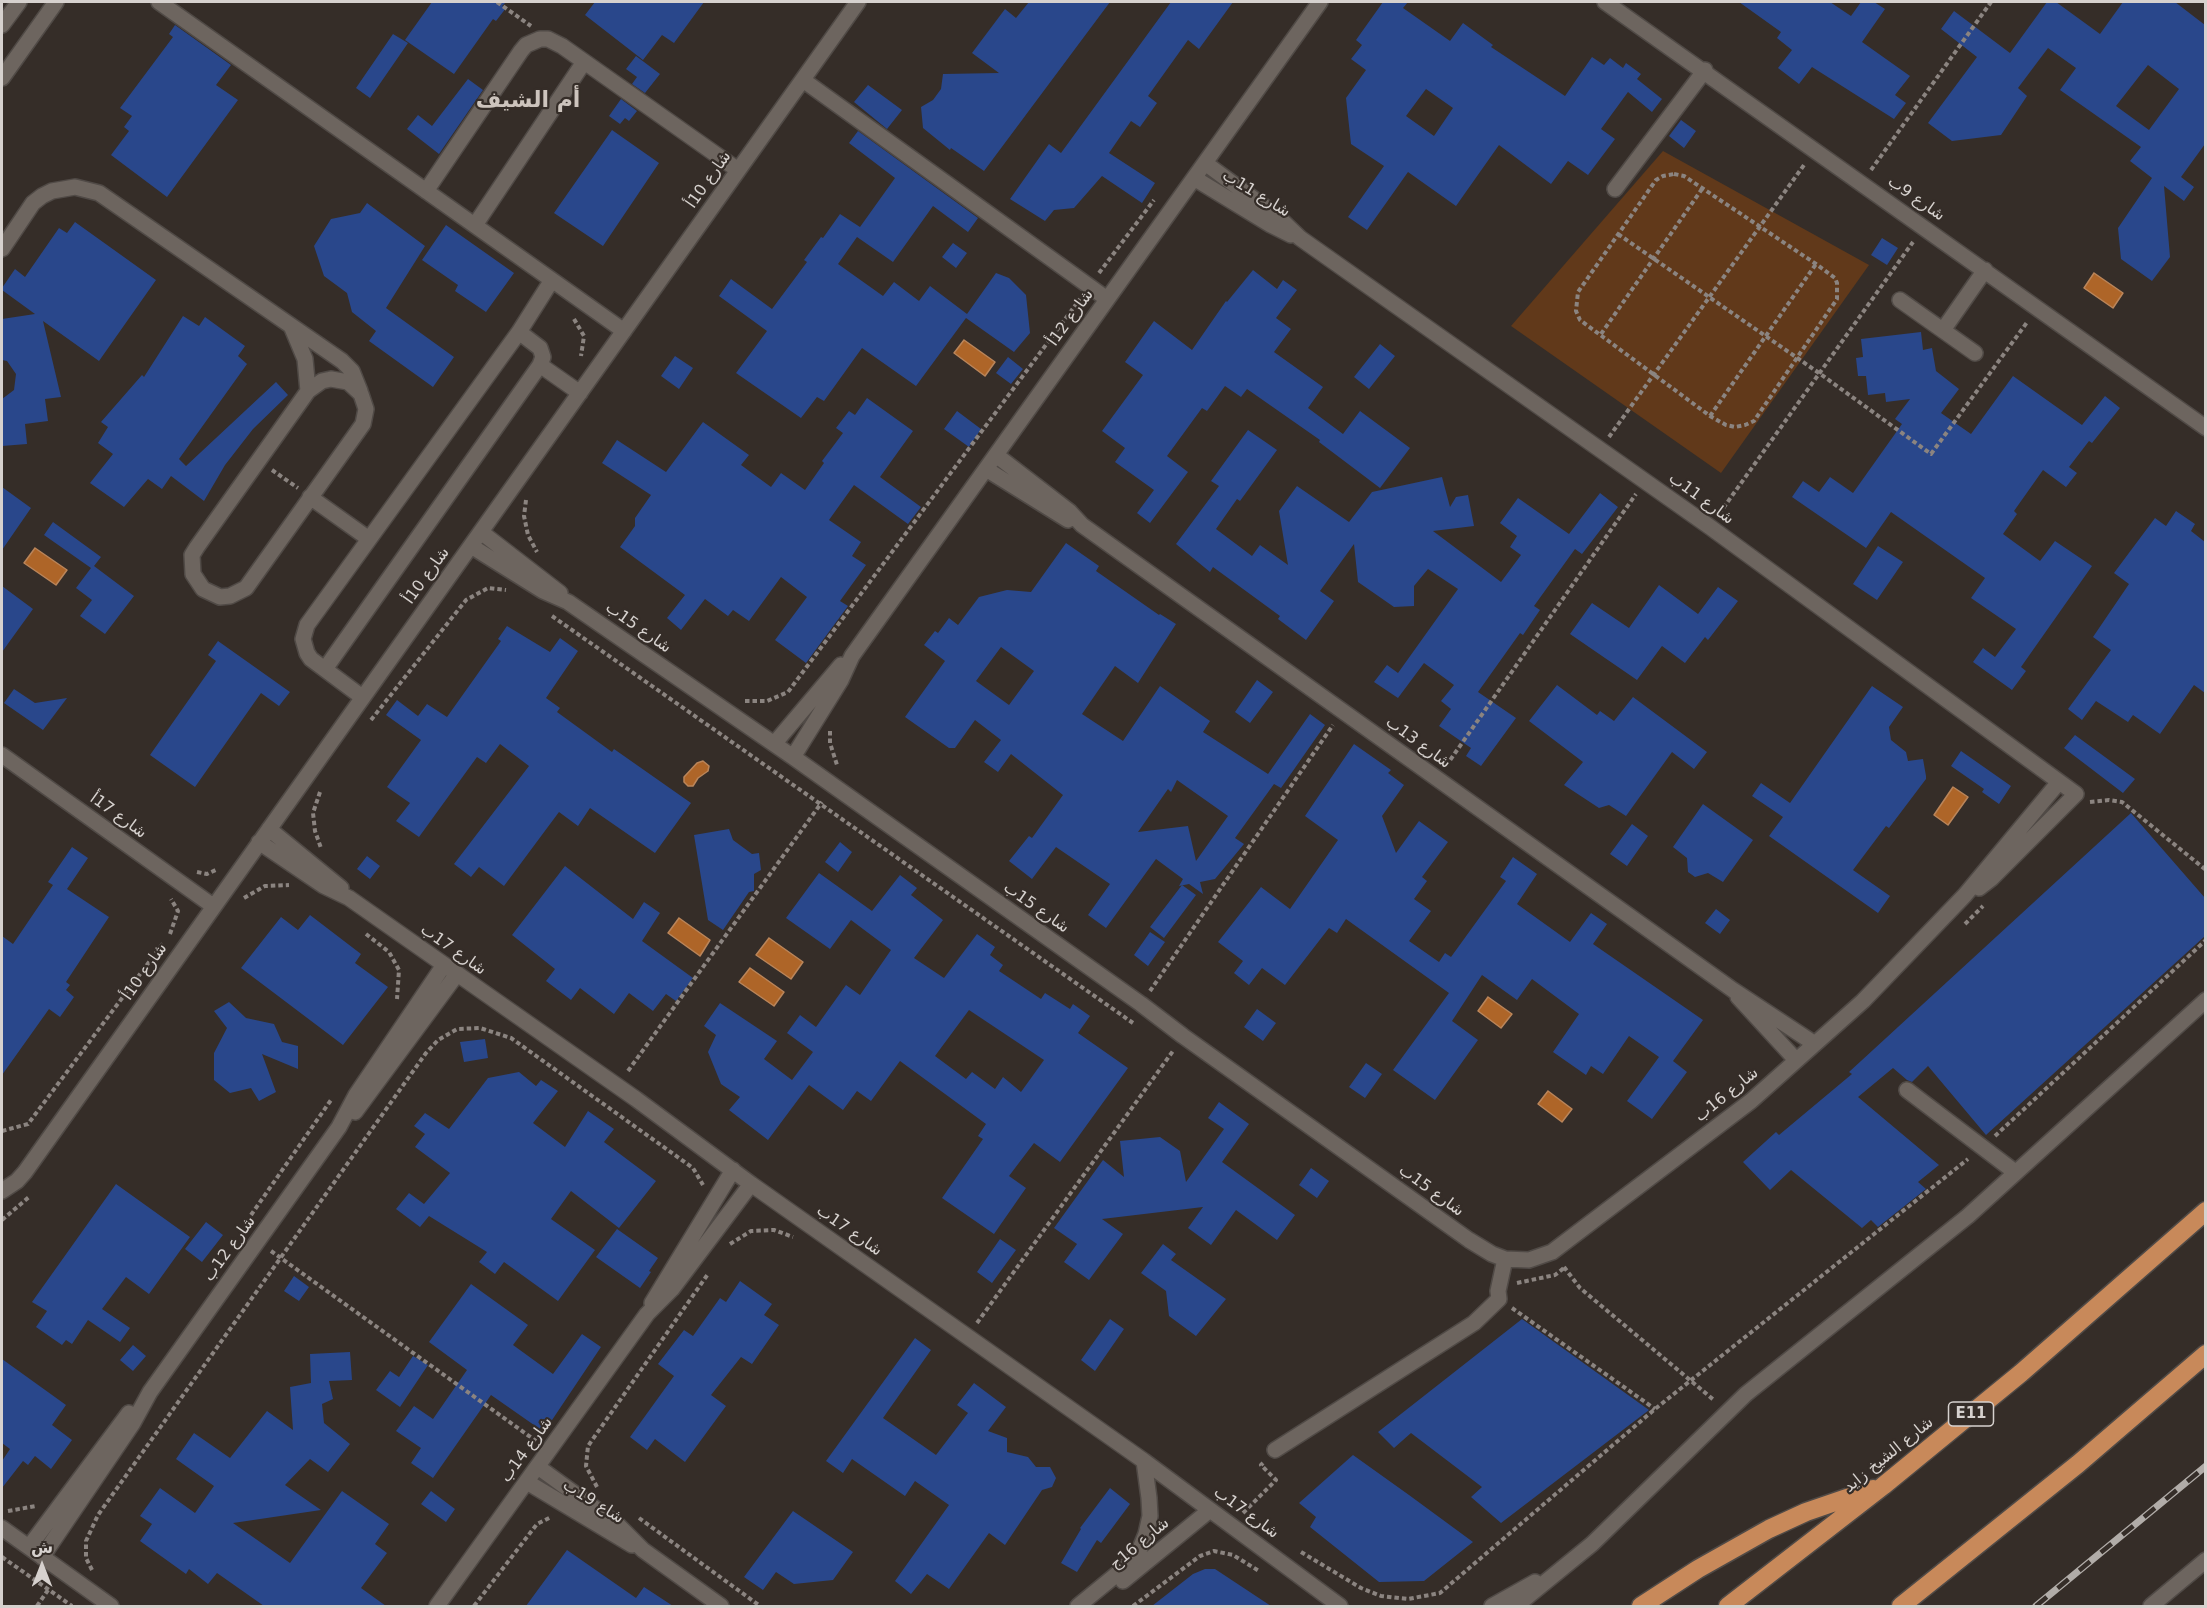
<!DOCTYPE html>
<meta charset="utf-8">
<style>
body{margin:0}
#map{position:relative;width:2207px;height:1608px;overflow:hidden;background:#352d28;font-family:"DejaVu Sans","Noto Naskh Arabic",sans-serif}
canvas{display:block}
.frame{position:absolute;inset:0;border:3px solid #d6d1ce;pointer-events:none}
.north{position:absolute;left:12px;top:1536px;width:60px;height:60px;-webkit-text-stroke:4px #352d28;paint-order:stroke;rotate:0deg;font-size:16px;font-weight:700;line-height:24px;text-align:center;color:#d6d1ce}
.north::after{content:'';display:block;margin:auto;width:21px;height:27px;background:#d6d1ce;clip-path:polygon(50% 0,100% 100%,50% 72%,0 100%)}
</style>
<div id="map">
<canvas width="2207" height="1608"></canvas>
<div class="frame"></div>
<div class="north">ش</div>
</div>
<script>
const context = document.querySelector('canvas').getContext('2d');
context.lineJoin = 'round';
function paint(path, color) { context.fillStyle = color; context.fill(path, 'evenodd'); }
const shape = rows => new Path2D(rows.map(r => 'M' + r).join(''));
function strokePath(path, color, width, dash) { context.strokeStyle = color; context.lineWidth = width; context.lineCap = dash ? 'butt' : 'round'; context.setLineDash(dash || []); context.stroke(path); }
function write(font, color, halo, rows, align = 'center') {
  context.font = font + ' "DejaVu Sans","Noto Naskh Arabic",sans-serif'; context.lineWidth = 4.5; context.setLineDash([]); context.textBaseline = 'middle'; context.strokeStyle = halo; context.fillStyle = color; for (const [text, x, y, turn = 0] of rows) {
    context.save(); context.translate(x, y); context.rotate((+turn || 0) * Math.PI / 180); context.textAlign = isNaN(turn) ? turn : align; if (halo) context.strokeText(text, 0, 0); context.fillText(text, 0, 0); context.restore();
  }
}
const green = shape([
 [1663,151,1869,265,1721,473,1511,326]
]);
const water = shape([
 [2094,273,2123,293,2113,308,2084,288,2094,273],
 [964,340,995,362,985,376,954,353,964,340],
 [35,548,67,570,56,585,24,563,35,548],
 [703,761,709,766,708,771,698,778,693,786,688,786,684,782,684,777,697,763,703,761],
 [1953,787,1968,797,1948,825,1934,815,1953,787],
 [679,918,710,940,700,956,668,933,679,918],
 [769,938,803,962,791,979,756,955,769,938],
 [750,968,784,992,774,1006,739,982,750,968],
 [1488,997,1512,1014,1501,1028,1478,1011,1488,997],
 [1548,1091,1572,1109,1562,1122,1538,1104,1548,1091]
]);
const building = shape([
 [432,2,506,2,502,6,506,8,496,21,493,19,454,74,405,40],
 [595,2,704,2,674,43,662,35,643,60,585,15],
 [1029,2,1110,2,984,171,951,148,950,150,923,128,921,107,933,100,941,89,943,74,999,73,972,53,1005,9,1016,18],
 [1171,2,1233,2,1199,49,1188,40,1148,96,1157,103,1140,127,1131,121,1109,153,1155,183,1142,203,1102,176,1074,208,1054,210,1045,221,1010,199,1049,144,1061,153],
 [1383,2,1408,2,1403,8,1450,41,1463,23,1493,45,1491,47,1565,96,1592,57,1604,65,1610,58,1623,68,1626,63,1641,74,1637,79,1662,99,1652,112,1628,92,1601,129,1615,139,1588,175,1568,161,1551,184,1499,145,1456,206,1408,172,1367,230,1348,217,1384,166,1351,144,1346,98,1366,70,1351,59,1362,45,1356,40],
 [1426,89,1453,108,1434,136,1406,116],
 [1739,2,1830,2,1851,16,1861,2,1874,2,1885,9,1862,42,1910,76,1895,95,1906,103,1894,119,1812,67,1799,84,1778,68,1792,50,1777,38,1781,32],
 [2047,2,2056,2,2100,34,2123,2,2175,2,2205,25,2205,144,2181,177,2194,187,2184,201,2164,186,2170,257,2152,281,2121,259,2118,228,2152,178,2130,161,2141,147,2060,90,2076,68,2048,48,2018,88,2027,96,2001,135,1952,141,1928,123,1977,57,1941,29,1954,11,2010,53],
 [2148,65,2179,89,2149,130,2116,106],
 [175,25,231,65,216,85,238,100,167,197,111,155,129,131,124,127,132,116,120,108,173,37,169,34],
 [393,34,408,43,370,98,356,88],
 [636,56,660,74,645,93,632,84,637,77,626,69],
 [468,79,483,90,439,154,407,129,418,115,432,126],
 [868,85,902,110,887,129,854,102],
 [621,99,637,111,629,121,625,118,620,124,609,116],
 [1681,120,1696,131,1684,148,1669,136],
 [612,130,659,163,603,246,554,213],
 [858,131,978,218,968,232,933,206,893,262,857,237,838,264,883,296,894,282,919,301,930,286,967,314,996,273,1009,278,1026,295,1030,333,1014,352,966,318,916,386,862,348,824,401,817,397,801,418,736,373,767,331,719,296,731,279,772,309,807,262,804,260,821,237,823,238,840,214,860,227,895,178,849,143],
 [367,203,425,246,386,308,454,357,433,387,369,341,376,331,352,312,347,293,324,276,314,246,331,219,360,213],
 [75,222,156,280,99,361,43,321,61,397,45,399,48,421,25,424,27,444,2,446,2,399,14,390,16,374,7,361,2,360,2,319,35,314,2,290,2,288,15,269,25,277,59,228,67,233],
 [446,225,514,273,486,312,455,291,458,285,422,260],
 [1882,238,1898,248,1887,265,1871,255],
 [953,243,967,253,956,268,942,257],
 [1253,270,1277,289,1283,280,1297,290,1276,318,1291,329,1274,352,1323,387,1308,408,1343,434,1360,411,1410,448,1380,488,1319,442,1320,440,1247,389,1241,397,1225,386,1207,411,1202,408,1167,456,1188,472,1150,523,1137,513,1154,490,1115,462,1125,448,1102,431,1143,375,1125,362,1154,321,1192,350,1226,301,1227,302],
 [183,316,199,326,205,317,245,346,238,356,247,364,179,459,186,466,276,382,288,395,253,429,225,465,204,501,171,476,162,489,148,479,124,507,90,483,113,454,98,443,108,427,101,422,142,375,144,377],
 [1921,332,1923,350,1932,348,1936,371,1959,389,1941,413,1971,434,2013,376,2082,425,2105,396,2120,408,2092,443,2089,441,2069,467,2077,473,2066,487,2043,470,2014,511,2017,514,2003,534,2040,561,2055,541,2092,566,2021,667,2026,671,2012,690,1973,662,1983,648,1995,657,2016,629,1971,598,1985,578,1891,512,1866,548,1792,497,1803,481,1819,492,1830,477,1853,493,1902,424,1895,419,1910,399,1886,402,1885,393,1868,395,1866,376,1858,376,1856,358,1863,357,1861,339],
 [1380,344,1395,356,1369,389,1354,377],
 [675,356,693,368,679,389,661,376],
 [1008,357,1023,369,1011,384,996,373],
 [867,398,913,431,880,477,921,507,908,524,854,485,829,520,861,542,852,556,866,565,840,601,848,606,806,663,775,640,807,597,781,577,749,621,733,610,728,616,705,599,681,630,667,618,685,595,620,547,635,526,635,518,651,495,602,463,617,440,666,472,703,422,749,455,741,465,771,487,781,473,805,490,824,463,822,461,843,433,836,428,849,411,855,415],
 [957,411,981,429,969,447,944,429],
 [1248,430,1277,450,1240,501,1237,499,1216,529,1252,556,1260,545,1288,565,1279,511,1297,486,1349,522,1372,492,1442,477,1450,507,1456,497,1468,495,1474,526,1433,531,1501,582,1521,555,1510,547,1517,536,1500,523,1518,498,1569,534,1600,493,1618,507,1582,554,1575,549,1534,606,1540,610,1523,635,1520,633,1478,692,1516,718,1481,766,1466,756,1471,748,1439,726,1451,709,1441,701,1454,685,1424,663,1398,698,1374,682,1387,665,1398,673,1458,589,1428,569,1414,586,1414,606,1394,607,1358,582,1354,544,1320,591,1334,601,1306,640,1278,619,1280,616,1213,567,1210,572,1176,544,1219,486,1211,481],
 [2,487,31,508,2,550],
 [2176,511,2195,524,2191,531,2205,542,2205,693,2194,685,2160,734,2133,715,2128,722,2096,701,2082,720,2068,709,2111,650,2093,637,2129,584,2114,573,2155,518,2166,526],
 [53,522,101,557,94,566,134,596,105,634,80,616,92,600,76,588,91,568,44,535],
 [1066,543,1099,566,1096,571,1159,615,1160,614,1176,624,1138,683,1115,666,1082,714,1123,741,1160,686,1210,721,1203,732,1268,774,1310,714,1325,725,1281,788,1274,784,1235,838,1244,844,1215,879,1200,882,1203,894,1189,884,1179,886,1183,879,1156,859,1106,928,1088,915,1110,884,1056,847,1032,879,1009,861,1029,836,1032,838,1063,795,1011,754,998,772,984,762,1001,740,975,720,955,748,949,748,905,717,945,661,924,645,935,631,938,633,949,618,958,625,979,597,1007,590,1031,592],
 [1001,647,1034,671,1009,705,976,681],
 [1177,780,1228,816,1196,861,1188,826,1138,832,1168,789,1171,792],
 [1878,546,1903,562,1877,600,1853,584],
 [1659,585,1698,614,1718,587,1738,601,1708,640,1705,637,1685,663,1662,646,1637,680,1570,634,1592,603,1629,628],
 [2,586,33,609,2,652],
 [507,626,550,652,560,638,578,651,546,698,560,708,557,712,612,752,614,749,691,803,655,853,590,808,578,826,559,812,504,886,479,867,471,877,454,864,529,766,500,744,486,763,477,757,419,837,396,821,410,803,387,787,421,740,386,715,397,700,418,716,427,704,447,717,501,641,498,639],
 [218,641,290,692,279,706,261,693,195,787,150,755,216,661,208,655],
 [1257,680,1273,692,1250,723,1235,712],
 [1557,685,1597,715,1600,711,1614,721,1633,697,1707,752,1694,769,1672,752,1626,816,1609,805,1599,808,1564,785,1583,762,1529,721],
 [1872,686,1903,707,1889,727,1891,740,1906,752,1908,761,1923,759,1926,776,1926,779,1889,828,1886,826,1853,870,1890,896,1878,913,1769,836,1783,817,1752,796,1761,783,1790,803],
 [14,689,35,703,67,698,43,730,4,703],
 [2075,735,2135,779,2123,793,2064,748],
 [1354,744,1391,770,1388,773,1404,785,1382,816,1396,853,1419,821,1448,842,1422,877,1427,881,1414,899,1431,911,1409,941,1439,962,1445,953,1451,957,1506,881,1500,877,1513,857,1537,874,1517,904,1570,942,1591,913,1607,924,1593,944,1703,1020,1673,1061,1687,1072,1652,1119,1627,1101,1659,1057,1629,1036,1603,1074,1591,1066,1586,1075,1553,1052,1579,1014,1532,979,1517,1000,1482,975,1452,1021,1478,1040,1435,1100,1393,1070,1449,993,1346,919,1337,933,1329,928,1285,985,1262,968,1249,985,1234,973,1243,961,1218,942,1261,887,1290,909,1338,840,1305,816],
 [1961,751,2011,786,1999,804,1982,792,1984,789,1951,766],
 [1703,804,1753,840,1723,882,1708,873,1695,877,1688,872,1687,858,1673,847],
 [2131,813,2205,898,2205,936,1986,1135,1928,1066,1912,1082,1907,1080,1893,1068,1858,1097,1939,1165,1918,1182,1926,1189,1878,1227,1871,1220,1862,1228,1791,1170,1770,1190,1743,1162,1776,1132,1779,1135,1852,1074,1849,1072],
 [1632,824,1648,836,1627,866,1610,854],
 [729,829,733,840,752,854,759,853,761,870,754,874,754,891,749,892,723,930,708,920,694,835],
 [840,842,852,852,838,872,825,862],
 [72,847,88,858,67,889,109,917,66,982,70,985,66,990,74,997,60,1017,49,1009,2,1075,2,936,13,944,53,885,48,882],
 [367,856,380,866,370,879,357,869],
 [565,866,633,919,644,902,660,913,642,941,693,978,676,1001,666,994,653,1011,629,993,614,1014,580,988,571,1000,546,981,555,969,512,935],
 [819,873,872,911,900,875,917,888,911,895,943,920,914,958,944,978,977,934,995,947,990,955,1003,965,999,971,1041,999,1045,993,1070,1009,1073,1004,1090,1016,1078,1033,1128,1068,1060,1162,1034,1143,1009,1176,1026,1188,994,1234,942,1198,983,1139,978,1136,986,1124,900,1061,871,1101,857,1091,843,1110,809,1085,768,1140,729,1110,740,1097,721,1084,708,1052,716,1035,704,1026,720,1003,777,1041,764,1059,792,1080,813,1052,787,1033,800,1015,816,1027,846,985,860,995,891,950,851,920,830,949,786,918],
 [969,1010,1044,1060,1021,1092,1003,1077,995,1089,972,1072,966,1079,935,1056],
 [1182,885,1196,895,1164,938,1150,927],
 [1716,909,1730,920,1720,934,1705,923],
 [310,915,361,954,355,963,388,987,343,1045,241,968,281,917,298,930],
 [1150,932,1165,942,1148,966,1134,955],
 [229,1002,246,1018,274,1024,282,1042,298,1046,298,1069,262,1054,276,1092,259,1101,251,1088,230,1093,214,1080,214,1053,227,1028,214,1011],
 [1257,1009,1276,1023,1263,1041,1244,1027],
 [485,1039,488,1058,464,1062,460,1042],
 [1366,1063,1382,1074,1365,1098,1349,1087],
 [519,1072,536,1086,541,1080,558,1091,533,1123,565,1147,588,1111,614,1129,604,1142,656,1181,619,1228,571,1191,551,1219,595,1250,558,1301,504,1262,495,1274,479,1262,487,1252,429,1216,420,1227,396,1209,409,1193,424,1204,450,1173,415,1147,425,1134,414,1126,425,1113,449,1129,488,1078],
 [1219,1102,1249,1124,1222,1162,1295,1215,1277,1240,1236,1210,1211,1245,1188,1228,1203,1207,1102,1219,1123,1234,1089,1280,1064,1262,1077,1244,1054,1228,1103,1160,1124,1177,1120,1141,1160,1137,1180,1151,1186,1182,1224,1129,1208,1118],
 [1311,1168,1329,1181,1317,1198,1299,1185],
 [116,1184,190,1237,149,1294,126,1277,102,1309,130,1328,120,1342,88,1320,72,1344,66,1340,62,1345,36,1327,47,1311,32,1302],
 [206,1222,223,1235,202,1262,185,1249],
 [617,1229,658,1258,649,1271,651,1272,640,1288,596,1257],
 [1000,1239,1016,1250,992,1283,977,1272],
 [1163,1244,1176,1254,1171,1260,1226,1299,1196,1336,1169,1316,1166,1291,1141,1273],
 [294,1276,309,1287,299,1301,284,1291],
 [740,1281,772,1304,764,1315,779,1325,752,1364,741,1357,711,1395,726,1406,685,1462,655,1439,647,1450,630,1437,674,1376,658,1364,684,1330,693,1336,720,1298,726,1302],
 [471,1284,528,1325,513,1345,553,1374,582,1334,601,1347,544,1432,491,1395,433,1478,411,1463,421,1448,396,1431,414,1406,433,1419,467,1370,429,1342],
 [1110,1319,1124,1329,1095,1371,1081,1360],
 [1522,1319,1649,1410,1501,1523,1471,1497,1482,1487,1411,1433,1394,1448,1378,1432],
 [915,1338,931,1350,883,1418,936,1455,968,1413,957,1405,974,1383,1006,1407,988,1431,1007,1438,1007,1452,1028,1457,1036,1467,1050,1467,1056,1478,1052,1487,1042,1490,1005,1545,989,1533,949,1589,927,1574,911,1594,895,1581,949,1505,915,1481,905,1496,852,1459,843,1473,826,1461],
 [133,1345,146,1356,133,1371,120,1360],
 [350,1352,352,1380,329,1381,333,1399,322,1404,324,1423,350,1444,328,1472,310,1459,285,1485,321,1510,233,1523,290,1563,342,1491,389,1524,375,1544,387,1553,361,1588,386,1606,264,1606,217,1573,208,1584,189,1569,186,1574,140,1541,152,1524,140,1516,160,1488,195,1513,214,1486,176,1459,194,1433,230,1458,267,1411,293,1430,290,1387,311,1383,310,1354],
 [413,1356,428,1365,400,1407,376,1390,390,1371,399,1377],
 [2,1359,66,1405,52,1425,72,1440,51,1469,35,1456,28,1465,23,1461,2,1488,2,1461,10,1449,2,1443],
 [1353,1455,1409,1495,1473,1542,1424,1581,1379,1582,1310,1527,1316,1517,1299,1503],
 [1110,1488,1130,1504,1101,1543,1097,1540,1077,1572,1061,1563,1081,1529,1080,1528],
 [431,1491,455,1509,446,1522,421,1504],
 [793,1511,853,1552,833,1580,794,1584,776,1572,763,1590,744,1577],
 [567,1550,636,1598,644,1587,673,1606,526,1606],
 [1205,1569,1215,1569,1271,1606,1152,1606,1193,1574]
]);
const path = shape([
 [497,2,531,26],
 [1871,170,1991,2],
 [1674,174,1684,176,1816,264,1835,278,1837,283,1837,299,1754,421,1745,425,1735,427,1726,425,1710,416,1580,320,1576,311,1578,292,1656,180,1663,176,1674,174],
 [1618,234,1819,373,1931,454,2028,321],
 [1099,273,1154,200],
 [574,319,584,336,581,356],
 [1601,334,1702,189],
 [1710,416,1816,264],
 [1609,437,1804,165],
 [272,470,298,488],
 [526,500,524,516,528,535,537,552],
 [1719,514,1913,242],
 [552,616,1133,1023],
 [745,701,767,701,788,692,1080,299],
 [371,720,466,600,488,588,506,590],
 [830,731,830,743,837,765],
 [1446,766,1636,494],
 [320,792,313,813,315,831,321,848],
 [2090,802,2109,800,2122,802,2206,870],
 [197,872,207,874,218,869],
 [244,898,265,886,289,885],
 [1965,924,1983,906],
 [170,934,178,911,171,899],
 [366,934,389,952,399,970,397,999],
 [1150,991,1333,725],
 [628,1071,822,802],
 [2,1131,28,1124,164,942],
 [1995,1136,2206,940],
 [251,1215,331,1100],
 [2,1220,29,1197],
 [730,1244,751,1231,774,1230,793,1237],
 [271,1251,536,1441],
 [1564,1267,1580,1288,1715,1401],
 [1517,1283,1555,1275,1564,1268],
 [1512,1308,1655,1409],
 [977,1323,1173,1051],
 [597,1487,586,1466,588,1446,708,1274],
 [8,1511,36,1506],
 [1243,1513,1276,1480,1261,1465,1263,1463],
 [639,1518,760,1606],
 [1301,1552,1361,1588,1381,1596,1408,1599,1440,1593,1655,1409,1968,1159],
 [2,1557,72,1606],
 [92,1570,86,1558,86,1541,98,1515,426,1053,438,1040,457,1029,480,1028,511,1038,693,1168,703,1185],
 [37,1606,48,1590],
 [474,1606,537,1524,551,1517],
 [1133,1606,1200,1556,1214,1551,1233,1555,1259,1571]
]);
const minor = shape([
 [159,2,624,331],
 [1605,2,2206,428],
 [2,25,19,2],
 [2,78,56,2],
 [803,80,1107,299],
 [1205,163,1277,216,1300,238,1710,527,2076,794,1992,878,1979,888],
 [1194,178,1271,225,1291,235],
 [1615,189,1705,70],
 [426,191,521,51,526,45,540,39,548,39,562,46,738,170],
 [475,225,584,62],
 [2,249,33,203,42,196,52,191,75,187,99,193,342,361,352,371,360,391],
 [1900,300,1975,353],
 [292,328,305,359,308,391],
 [1943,330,1985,270],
 [540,365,580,393],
 [331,379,348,382,361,394,366,409,363,424,246,588,230,596,220,597,203,589,193,574,192,555,197,547,308,391,322,381,331,379],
 [996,455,1070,512,1082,525,1733,990,1815,1044],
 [986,469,1068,520],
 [310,497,369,539],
 [481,532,560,593],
 [471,546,543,591,568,602,793,757,1141,1004,1183,1036,1469,1240,1492,1254,1505,1259,1529,1260,1552,1252,1751,1101,1863,1001,1965,895,2059,782],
 [325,669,540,365,543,357,540,348,519,332],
 [362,697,311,659,307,653,303,639,307,625,519,332,552,280],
 [774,744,841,665],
 [2,755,213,906],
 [793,757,841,680,852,656,1320,2],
 [269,829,341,888],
 [259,842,324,886,349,898,636,1099,751,1184,1144,1461,1340,1606],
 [1738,997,1796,1060],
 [1907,1090,2015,1172],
 [355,1112,457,974],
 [2,1191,17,1181,25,1172,858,2],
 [652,1303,733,1170],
 [1275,1450,1474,1323,1499,1299,1498,1291,1505,1259],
 [538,1467,618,1525,643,1550,721,1606],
 [527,1482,632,1545],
 [2,1528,111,1606],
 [29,1547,129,1413],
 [42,1557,133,1423,150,1392,339,1127,356,1095,444,965],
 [1123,1581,1210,1510],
 [437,1606,647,1314,672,1289,751,1184],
 [1078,1606,1128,1565,1139,1551,1146,1534,1150,1516,1149,1498,1144,1461],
 [1492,1606,1535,1582],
 [1516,1606,1592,1544,1746,1394,1968,1216,2206,1000],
 [2151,1606,2206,1560]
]);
const highway = shape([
 [1641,1606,1698,1569,1769,1529,1806,1512,1873,1489],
 [1728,1606,1883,1486,2021,1373,2206,1211],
 [1901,1606,2078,1464,2206,1354]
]);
const rail = shape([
 [2036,1606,2206,1466]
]);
const shields = [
 [1971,1414,45]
];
const shieldNames = [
 ["E11",1971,1414]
];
const streetNames = [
 ["شارع 10أ",709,180,-55],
 ["شارع 11ب",1256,194,31],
 ["شارع 9ب",1916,199,35],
 ["شارع 12أ",1071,318,-54],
 ["شارع 11ب",1701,499,36],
 ["شارع 10أ",427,576,-54],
 ["شارع 15ب",638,628,35],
 ["شارع 13ب",1418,743,36],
 ["شارع 17أ",118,816,36],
 ["شارع 15ب",1036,908,35],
 ["شارع 17ب",453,950,35],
 ["شارع 10أ",145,972,-55],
 ["شارع 16ب",1727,1095,-39],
 ["شارع 15ب",1431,1191,36],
 ["شارع 17ب",849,1231,35],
 ["شارع 12ب",230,1249,-54],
 ["شارع 14ب",527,1450,-54],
 ["شارع الشيخ زايد",1889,1455,-39],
 ["شاع 19ب",593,1502,32],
 ["شارع 17ب",1246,1513,36],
 ["شارع 16ج",1140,1544,-40]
];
const districtNames = [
 ["أم الشيف",528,101]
];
paint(green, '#61391a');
paint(water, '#ae6528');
strokePath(water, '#ba855a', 1.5);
paint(building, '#29478b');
strokePath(minor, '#504a46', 18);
strokePath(highway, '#504a46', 21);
strokePath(path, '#8b8480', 4, [4.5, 3]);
strokePath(minor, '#6d655f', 15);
strokePath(highway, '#c8895a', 18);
strokePath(rail, '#b1aca8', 7);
strokePath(rail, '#352d28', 4.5, [14]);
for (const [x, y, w] of shields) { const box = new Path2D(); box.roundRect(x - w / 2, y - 12, w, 24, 4.5); context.fillStyle = '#352d28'; context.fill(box); strokePath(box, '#d6d1ce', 1.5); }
write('bold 15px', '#d6d1ce', null, shieldNames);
write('16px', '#d6d1ce', '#352d28', streetNames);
write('bold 22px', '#cdc4bd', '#352d28', districtNames);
</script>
